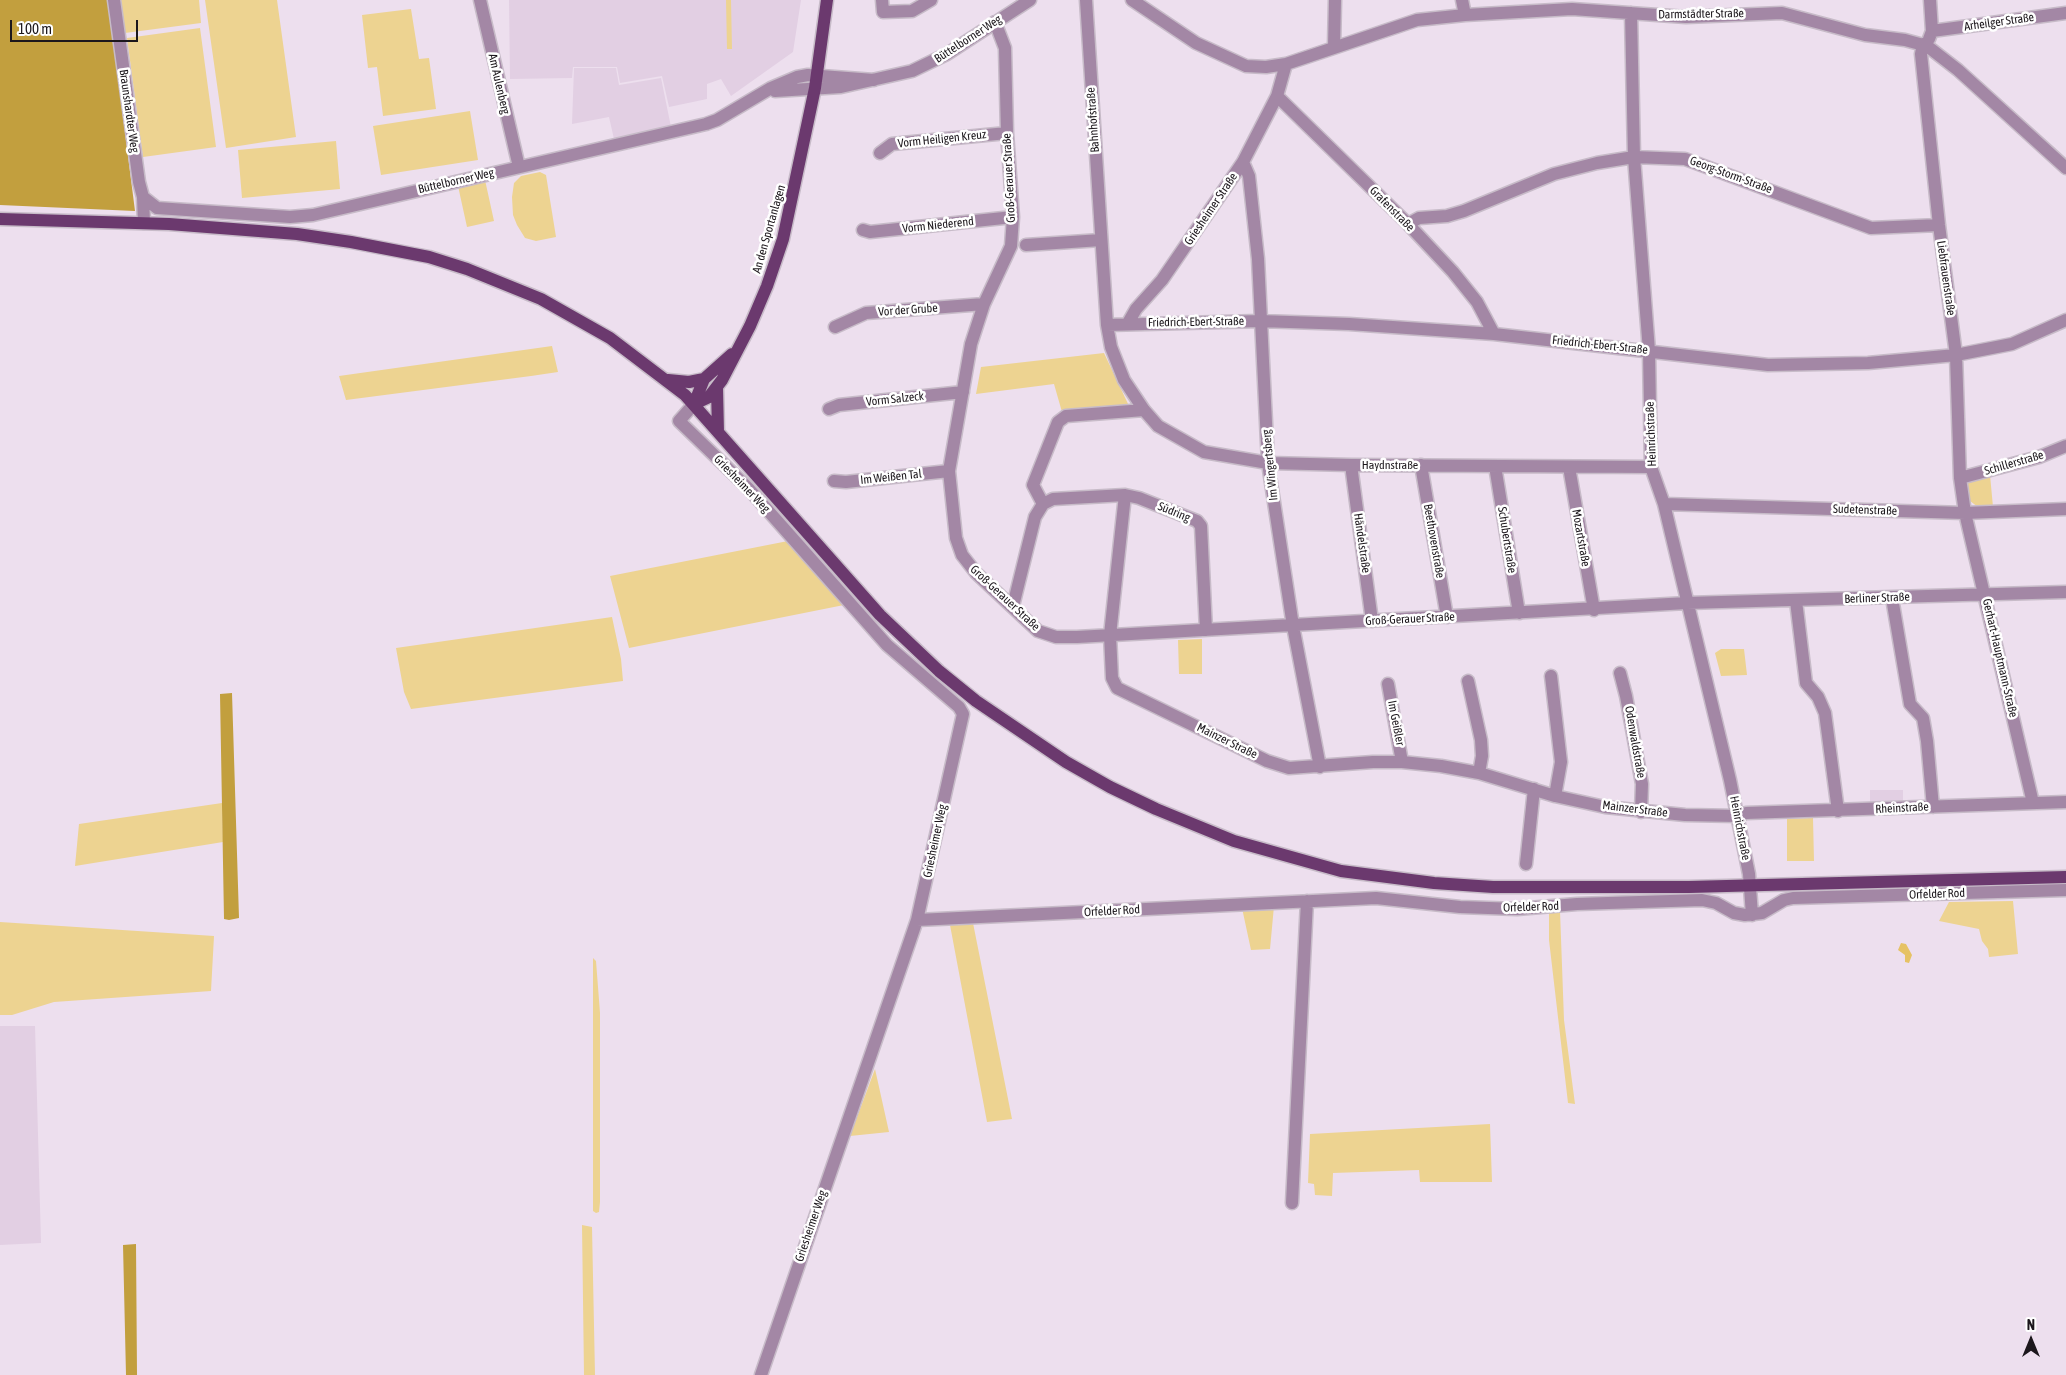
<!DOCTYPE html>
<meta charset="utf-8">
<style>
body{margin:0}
#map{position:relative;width:2066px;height:1375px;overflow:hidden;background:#eddfee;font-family:"Asap Condensed",sans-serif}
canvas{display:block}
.north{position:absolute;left:2006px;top:1315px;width:50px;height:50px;-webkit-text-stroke:4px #fff;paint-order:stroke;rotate:0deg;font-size:14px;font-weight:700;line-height:20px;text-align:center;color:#1c171c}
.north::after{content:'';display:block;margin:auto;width:18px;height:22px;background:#1c171c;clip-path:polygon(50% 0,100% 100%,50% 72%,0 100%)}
.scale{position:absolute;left:10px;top:20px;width:128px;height:22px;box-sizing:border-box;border:2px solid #1c171c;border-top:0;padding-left:6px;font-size:15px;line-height:18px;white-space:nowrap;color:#1c171c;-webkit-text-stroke:4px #fff;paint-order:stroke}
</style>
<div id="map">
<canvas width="2066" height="1375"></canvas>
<div class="north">N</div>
<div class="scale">100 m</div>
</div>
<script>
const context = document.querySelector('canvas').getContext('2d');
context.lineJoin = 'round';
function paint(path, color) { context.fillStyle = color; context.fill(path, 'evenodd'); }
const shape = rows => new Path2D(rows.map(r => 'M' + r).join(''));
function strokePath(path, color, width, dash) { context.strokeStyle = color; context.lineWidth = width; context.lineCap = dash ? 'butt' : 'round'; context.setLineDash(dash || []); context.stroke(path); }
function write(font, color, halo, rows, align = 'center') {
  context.font = font + ' "Asap Condensed",sans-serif'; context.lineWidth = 5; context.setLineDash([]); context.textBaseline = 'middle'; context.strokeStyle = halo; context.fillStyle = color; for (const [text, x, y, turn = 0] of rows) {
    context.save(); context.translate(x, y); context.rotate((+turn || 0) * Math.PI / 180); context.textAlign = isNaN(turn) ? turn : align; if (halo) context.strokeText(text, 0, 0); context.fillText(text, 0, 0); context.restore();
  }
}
const built = shape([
 [509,0,801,0,793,52,731,96,721,79,707,84,707,99,669,107,662,76,620,83,617,67,573,67,572,78,510,79],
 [574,68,616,68,619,85,661,78,671,127,614,139,609,117,572,124],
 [1870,790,1903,790,1903,804,1870,805],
 [0,1026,35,1026,41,1243,0,1245]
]);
const green = shape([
 [121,0,199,0,201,23,125,33],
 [205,0,277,0,296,137,226,148],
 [726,0,731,0,732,49,727,49],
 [411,9,419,59,429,58,436,109,383,116,377,67,368,68,362,15],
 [200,28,216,147,143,157,127,38],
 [470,111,478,160,381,175,373,126],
 [336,141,340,189,242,198,238,150],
 [540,172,546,175,556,237,536,241,525,238,517,225,513,215,512,197,514,183,521,176],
 [485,180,494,221,467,227,458,186],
 [552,346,558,372,531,376,346,400,339,376],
 [1104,353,1129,406,1062,412,1054,384,976,394,981,367],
 [1990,475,1993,507,1978,507,1970,501,1966,487,1970,479],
 [788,541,844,605,629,648,610,576],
 [612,617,621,659,623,681,411,709,404,692,396,648],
 [1202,639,1202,674,1179,674,1178,640],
 [1721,649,1744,649,1747,675,1721,676,1715,653],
 [222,803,223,842,75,866,79,824],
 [1813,818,1814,861,1787,861,1787,819],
 [2013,901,2018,954,1989,957,1988,949,1982,941,1979,929,1939,921,1949,902],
 [1274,906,1270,949,1251,950,1242,908],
 [1560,911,1564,1020,1575,1104,1568,1103,1549,940,1549,912],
 [0,922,214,936,211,991,54,1002,12,1015,0,1015],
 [973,923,1012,1119,987,1122,950,925],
 [593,958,596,961,600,1013,600,1202,599,1212,596,1213,593,1211],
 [875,1069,889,1132,850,1136],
 [1490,1124,1492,1182,1420,1182,1419,1170,1333,1173,1332,1196,1315,1195,1314,1184,1308,1183,1310,1134],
 [582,1225,592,1227,595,1375,584,1375]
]);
const forest = shape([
 [0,0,108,0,135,211,0,205],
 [232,693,239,918,229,920,224,919,220,694],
 [136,1244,137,1375,126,1375,123,1245]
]);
const water = shape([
 [1901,943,1906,944,1912,955,1909,963,1905,962,1905,955,1898,950]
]);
const minor = shape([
 [114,0,139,182,143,197,144,223],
 [480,0,519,167],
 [882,0,883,12,912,11,931,0],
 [1086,0,1107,325,1111,347,1124,380,1144,410,1158,426,1204,452,1268,463,1351,465,1651,467],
 [1132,0,1196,43,1246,66,1266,67,1286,64,1417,20,1465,15,1572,9,1686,17,1782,13,1865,35,1905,40,1927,46,1958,70,2066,168],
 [1462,0,1465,15],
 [1631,13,1634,157,1649,351,1651,467,1664,504,1730,780,1749,874,1752,915],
 [995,22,1005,48,1007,133,1013,217,1011,246,984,304,971,344,949,471,956,538,962,555,976,573,1038,631,1056,637,1077,637,1687,603,2066,592],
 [1932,31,2066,13],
 [1929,39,1932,31,1930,0],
 [1923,44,1921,54,1939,225,1956,355,1960,478,1965,513,2033,803],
 [1334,47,1335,0],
 [775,91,841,87,912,71,947,54,1030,0],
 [1277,96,1408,224,1453,272,1477,302,1494,334],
 [880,153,892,144,1007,133],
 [1243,162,1249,176,1258,259,1268,463,1293,626,1320,767],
 [143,197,157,208,290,217,313,215,706,124,717,120,771,88,797,77,808,75,874,80],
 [1408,224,1419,218,1447,216,1464,211,1554,174,1597,163,1634,157,1685,159,1871,228,1939,225],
 [863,230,870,232,1013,217],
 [1026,245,1101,240],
 [1128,323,1136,309,1162,280,1243,162,1277,96,1286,64],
 [1107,325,1260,321,1349,324,1494,334,1768,365,1868,363,1956,355,2012,344,2066,320],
 [835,327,866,313,984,304],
 [694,404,679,421,748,488,887,645,959,707,963,714,917,920,761,1375],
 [829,409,839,405,963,392],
 [1351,465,1372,621],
 [1421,465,1447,617],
 [1495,466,1519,613],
 [1569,467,1594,610],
 [1960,478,2039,457,2066,446],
 [834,481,846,482,949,471],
 [1125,495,1110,635,1112,678,1117,688,1267,761,1289,768,1373,762,1402,762,1441,766,1479,773,1555,796,1605,807,1685,815,1738,816,1746,813,2066,802],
 [1043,504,1033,485,1058,422,1066,416,1144,410],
 [1664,504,1965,513,2066,509],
 [1892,598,1910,704,1923,718,1927,741,1933,807],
 [1796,601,1806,683,1818,697,1825,713,1838,811],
 [1013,606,1035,517,1043,504,1053,499,1125,495,1139,498,1197,521,1201,526,1206,630],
 [1620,673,1626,696,1642,784,1641,812],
 [1551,676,1561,762,1555,796],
 [1468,681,1481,740,1482,756,1479,773],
 [1388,684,1402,762],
 [1526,864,1534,789],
 [917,920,1376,898,1460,907,1517,909,1577,904,1702,900,1716,903,1734,913,1745,915,1762,913,1784,900,1793,898,2066,890],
 [1292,1203,1307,901]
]);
const major = shape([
 [0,219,169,224,297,234,351,242,429,257,467,269,541,299,610,338,685,395,880,615,939,671,976,701,1066,762,1110,787,1156,809,1234,841,1341,871,1434,883,1493,887,1689,887,2066,877],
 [668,380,689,382,704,379],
 [717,388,718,432],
 [694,404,709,397,722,380,750,326,767,286,783,239,815,88,827,0],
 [694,404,704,379,732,354]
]);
const streetNames = [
 ["Darmstädter Straße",1701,14,-1],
 ["Arheilger Straße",1999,22,-8],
 ["Büttelborner Weg",968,39,-33],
 ["Am Aulenberg",499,84,77],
 ["Braunshardter Weg",129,111,82],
 ["Bahnhofstraße",1093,120,-94],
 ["Vorm Heiligen Kreuz",942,139,-6],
 ["Georg-Storm-Straße",1731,175,20],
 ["Groß-Gerauer Straße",1009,178,-93],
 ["Büttelborner Weg",456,181,-13],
 ["Griesheimer Straße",1211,209,-56],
 ["Grafenstraße",1392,209,45],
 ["Vorm Niederend",938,225,-6],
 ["An den Sportanlagen",769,229,-74],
 ["Liebfrauenstraße",1946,278,82],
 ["Vor der Grube",908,310,-4],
 ["Friedrich-Ebert-Straße",1196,322,-1],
 ["Friedrich-Ebert-Straße",1600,345,6],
 ["Vorm Salzeck",895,399,-6],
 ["Heinrichstraße",1651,434,-92],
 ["Schillerstraße",2014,463,-16],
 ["Im Wingertsberg",1270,465,-96],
 ["Haydnstraße",1390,465],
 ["Im Weißen Tal",891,477,-6],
 ["Griesheimer Weg",742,484,46],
 ["Sudetenstraße",1865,510,2],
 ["Südring",1174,512,22],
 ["Mozartstraße",1581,538,80],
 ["Schubertstraße",1507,540,81],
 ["Beethovenstraße",1434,541,80],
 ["Händelstraße",1362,543,82],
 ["Groß-Gerauer Straße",1005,598,43],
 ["Berliner Straße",1877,598,-2],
 ["Groß-Gerauer Straße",1410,619,-3],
 ["Gerhart-Hauptmann-Straße",2000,658,77],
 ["Im Geißler",1396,723,79],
 ["Mainzer Straße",1227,741,26],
 ["Odenwaldstraße",1635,742,80],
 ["Rheinstraße",1902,808,-3],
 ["Mainzer Straße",1635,809,7],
 ["Heinrichstraße",1740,828,79],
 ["Griesheimer Weg",935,841,-78],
 ["Orfelder Rod",1937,894,-2],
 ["Orfelder Rod",1531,907,-2],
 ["Orfelder Rod",1112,911,-3],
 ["Griesheimer Weg",811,1226,-71]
];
paint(built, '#e2cfe3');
paint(green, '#edd391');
paint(forest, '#c29f3e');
paint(water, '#e6c264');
strokePath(minor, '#c7bbc8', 15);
strokePath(major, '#c7bbc8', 15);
strokePath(minor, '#a387a5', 12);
strokePath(major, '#6b396e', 12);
write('12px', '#1c171c', '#fff', streetNames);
</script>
